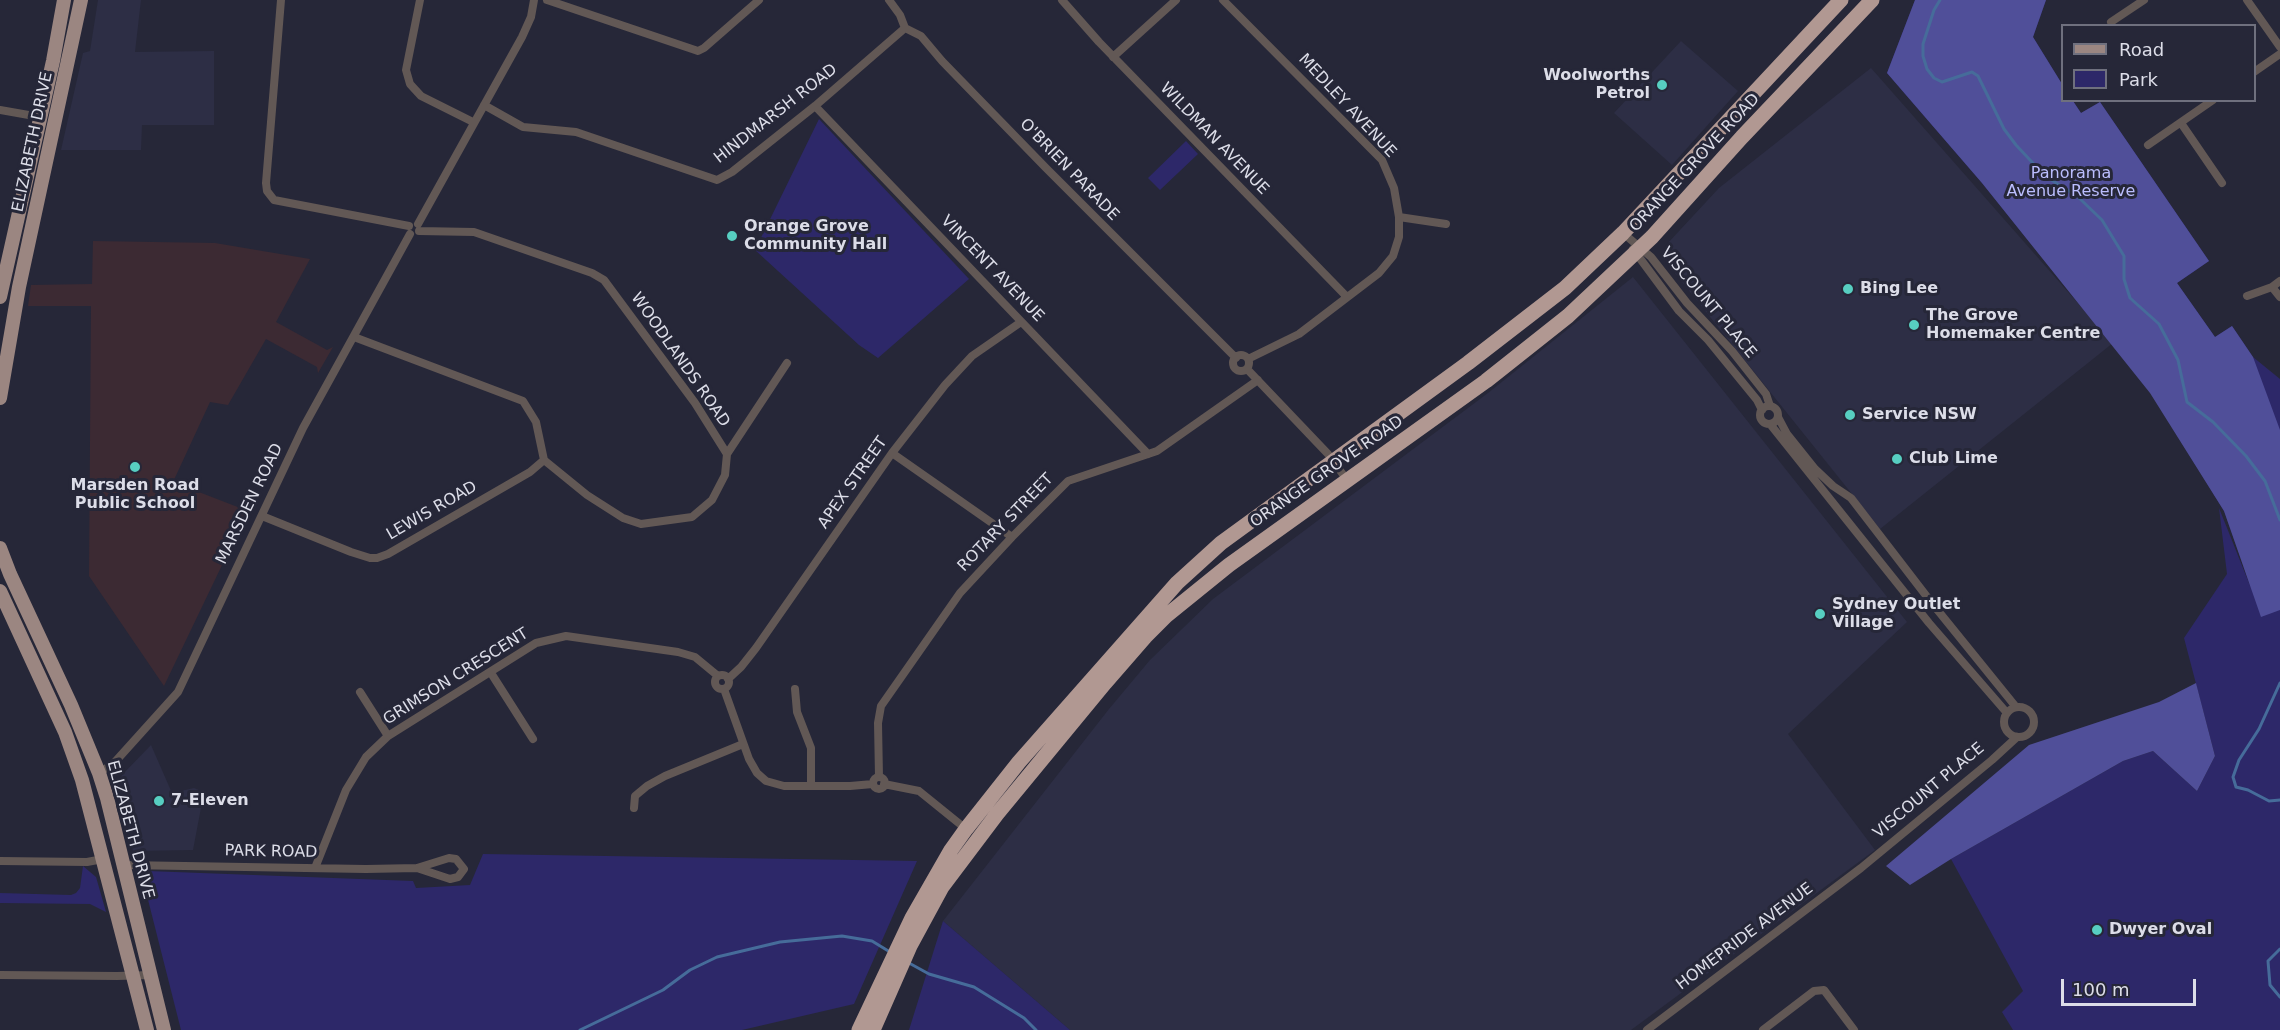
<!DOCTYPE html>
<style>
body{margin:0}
#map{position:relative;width:2280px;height:1030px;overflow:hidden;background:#262738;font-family:"DejaVu Sans",sans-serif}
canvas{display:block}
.legend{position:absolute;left:2061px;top:24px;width:195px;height:78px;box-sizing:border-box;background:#262738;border:2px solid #6f707e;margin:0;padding:8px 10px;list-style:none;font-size:18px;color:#dcdde8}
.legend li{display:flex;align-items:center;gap:12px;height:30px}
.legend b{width:30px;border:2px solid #6f707e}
.scale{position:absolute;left:2061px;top:979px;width:135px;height:27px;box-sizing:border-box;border:3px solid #dcdde8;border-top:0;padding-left:8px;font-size:18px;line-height:21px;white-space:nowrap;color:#dcdde8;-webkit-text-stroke:4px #262738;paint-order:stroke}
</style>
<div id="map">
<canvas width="2280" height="1030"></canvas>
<ul class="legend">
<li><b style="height:8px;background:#9b8681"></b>Road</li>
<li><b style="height:16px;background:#2d2869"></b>Park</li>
</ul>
<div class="scale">100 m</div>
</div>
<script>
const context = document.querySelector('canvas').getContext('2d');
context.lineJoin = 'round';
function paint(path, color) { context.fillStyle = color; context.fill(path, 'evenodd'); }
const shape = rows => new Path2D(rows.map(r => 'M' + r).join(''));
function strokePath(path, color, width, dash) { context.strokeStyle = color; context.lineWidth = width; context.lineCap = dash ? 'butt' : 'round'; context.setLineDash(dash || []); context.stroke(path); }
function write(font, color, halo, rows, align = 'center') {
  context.font = font + ' "DejaVu Sans",sans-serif'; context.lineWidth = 6; context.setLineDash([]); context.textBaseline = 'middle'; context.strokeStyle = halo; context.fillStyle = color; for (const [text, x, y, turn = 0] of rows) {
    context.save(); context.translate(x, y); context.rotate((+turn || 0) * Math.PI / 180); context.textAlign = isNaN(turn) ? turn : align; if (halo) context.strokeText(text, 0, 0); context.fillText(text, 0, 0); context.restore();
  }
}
const built = shape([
 [98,0,141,0,135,52,214,51,214,125,142,125,141,150,61,150,83,53,90,51],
 [1681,41,1738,91,1672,165,1614,113],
 [1871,68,2113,343,1880,529,1670,267,1664,255,1667,244,1719,188],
 [1633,277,1907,622,1788,734,1875,850,1631,1030,1070,1030,943,921,1109,709,1150,660,1213,599,1488,393],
 [151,745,172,793,194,788,204,792,193,850,133,851,118,798,118,785,122,775]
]);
const education = shape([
 [93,241,215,243,310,259,276,322,327,350,333,347,318,373,317,367,266,339,228,405,210,402,173,482,248,511,164,686,89,576,91,306,28,306,31,285,92,284]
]);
const green = shape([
 [1915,0,2046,0,2033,37,2062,84,2062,100,2073,101,2081,113,2100,102,2209,261,2177,283,2215,337,2232,326,2253,357,2280,379,2280,1030,2013,1030,2002,1012,2023,991,1951,859,2123,761,2153,751,2197,791,2215,756,2184,638,2227,574,2219,508,2251,588,2224,511,2151,393,1982,183,1887,73],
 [819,119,969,279,878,358,859,345,755,250],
 [1186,141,1198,154,1160,190,1148,178],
 [483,854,917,861,854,1004,742,1030,181,1030,142,876,148,871,413,881,416,888,470,885],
 [83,866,96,877,106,912,90,904,0,903,0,868,0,893,71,895,76,893,80,888],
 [943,921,1070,1030,909,1030]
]);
const forest = shape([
 [1915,0,2046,0,2033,37,2062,84,2062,100,2073,101,2081,113,2100,102,2209,261,2177,283,2215,337,2232,326,2253,357,2280,430,2280,610,2261,617,2224,511,2150,393,1982,183,1887,73],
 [2196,683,2215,756,2197,791,2153,751,2123,761,1951,859,1910,885,1886,866,2029,745,2159,702]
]);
const stream = shape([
 [1940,0,1934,10,1923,44,1923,56,1927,69,1934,78,1942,82,1972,72,1978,76,2004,129,2016,145,2045,176,2077,196,2102,220,2124,256,2124,279,2130,298,2159,324,2178,360,2187,402,2213,422,2246,456,2265,481,2280,520],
 [2280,683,2259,729,2239,760,2233,777,2236,787,2248,790,2269,801,2280,800],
 [2280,949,2268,961,2270,985,2280,997],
 [909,963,929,974,974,987,1024,1018,1036,1030],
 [580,1030,663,990,690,970,717,957,780,942,842,936,872,941,890,952]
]);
const street = shape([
 [281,0,266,183,267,191,274,200,409,226],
 [420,0,406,70,410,84,421,96,473,122],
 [547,0,698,51,704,48,759,0],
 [889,0,900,15,905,28,921,36,942,61,1046,168,1236,358],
 [1062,0,1099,42,1347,297],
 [1223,0,1382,160,1394,188,1399,217,1399,237,1393,256,1379,273,1299,334,1248,359],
 [2247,0,2280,47],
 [2111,22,2144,0],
 [1113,57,1176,0],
 [2254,72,2280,54],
 [484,105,523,127,576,132,717,180,732,172,815,106,905,28],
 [815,106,1148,454],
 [0,110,40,117],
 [2181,123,2222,183],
 [2148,145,2213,100],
 [1399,217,1446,224],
 [418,224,522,37,531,17,534,0],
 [1623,233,1651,257,1687,303,1732,351,1766,394,1770,406],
 [1633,249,1679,311,1708,340,1757,400,1762,410],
 [2272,287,2280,297],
 [2247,296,2272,287,2280,281],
 [354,337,523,401,536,422,544,460,587,495,623,518,641,524,692,517,712,500,725,475,727,454,695,403,604,280,592,273,474,232,419,231],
 '1233 363a8 8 0 1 1 16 0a8 8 0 1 1-16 0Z',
 [1247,369,1328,454,1347,480],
 '1760 415a9 9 0 1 1 18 0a9 9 0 1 1-18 0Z',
 [1778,417,1787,434,1815,469,1833,486,1851,498,1931,602,2016,707],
 [1770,424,1929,623,2007,713],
 [892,453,1012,537],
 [727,454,787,363],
 [262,516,351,552,370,558,377,558,388,554,530,472,544,460],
 [491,673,533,739],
 '715 682a7 7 0 1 1 14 0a7 7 0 1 1-14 0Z',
 [728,679,741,667,756,648,892,453,945,385,972,356,1021,322],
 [724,689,749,759,757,773,766,781,784,786,850,786,873,784],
 [795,689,797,712,811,748,811,785],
 [360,692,388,736],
 '2004 722a15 15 0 1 1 30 0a15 15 0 1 1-30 0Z',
 [99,773,114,763,178,692,303,428,410,234],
 [879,777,878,723,881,706,960,593,1012,537,1068,481,1157,451,1258,380],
 '873 783a6 6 0 1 1 12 0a6 6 0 1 1-12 0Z',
 [884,784,919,791,966,829],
 [634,808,635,796,647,786,665,776,743,744],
 [0,861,87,862,103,859],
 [124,865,366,869,417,868,449,858,456,859,464,869,458,877,450,879,417,868],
 [315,868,346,790,366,757,388,736,536,643,566,636,678,652,695,657,718,676],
 [0,975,117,976,151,975],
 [1647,1030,1861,868,1992,760,2017,737],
 [1763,1030,1814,991,1824,990,1854,1030]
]);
const primary = shape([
 [0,297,53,61,64,0],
 [0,398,19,287,81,0],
 [0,548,10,574,71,705,99,773,107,798,164,1030],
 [0,591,65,732,82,780,147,1030]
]);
const highway = shape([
 [859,1030,912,918,951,850,966,829,1019,762,1177,583,1221,543,1468,363,1565,288,1623,233,1841,0],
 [873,1030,910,946,942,887,997,814,1105,683,1145,637,1166,616,1229,565,1486,381,1568,316,1652,237,1742,137,1872,0]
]);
const markers = [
 [1662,85,6,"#57cec1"],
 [732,236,6,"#57cec1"],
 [1848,289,6,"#57cec1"],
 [1914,325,6,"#57cec1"],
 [1850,415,6,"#57cec1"],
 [1897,459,6,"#57cec1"],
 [135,467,6,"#57cec1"],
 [1820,614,6,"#57cec1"],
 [159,801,6,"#57cec1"],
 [2097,930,6,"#57cec1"]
];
const poiNames = [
 ["Woolworths",1650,76,"right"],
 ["Petrol",1650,94,"right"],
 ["Orange Grove",744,227],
 ["Community Hall",744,245],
 ["Bing Lee",1860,289],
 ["The Grove",1926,316],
 ["Homemaker Centre",1926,334],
 ["Service NSW",1862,415],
 ["Club Lime",1909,459],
 ["Marsden Road",135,486,"center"],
 ["Public School",135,504,"center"],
 ["Sydney Outlet",1832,605],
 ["Village",1832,623],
 ["7-Eleven",171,801],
 ["Dwyer Oval",2109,930]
];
const streetNames = [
 ["MEDLEY AVENUE",1347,106,47],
 ["HINDMARSH ROAD",776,114,-38],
 ["WILDMAN AVENUE",1214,139,46],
 ["ELIZABETH DRIVE",33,142,-78],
 ["ORANGE GROVE ROAD",1695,163,-47],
 ["O'BRIEN PARADE",1069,170,46],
 ["VINCENT AVENUE",992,269,46],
 ["VISCOUNT PLACE",1708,303,50],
 ["WOODLANDS ROAD",680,360,55],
 ["ORANGE GROVE ROAD",1327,472,-35],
 ["APEX STREET",853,483,-55],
 ["MARSDEN ROAD",250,504,-64],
 ["LEWIS ROAD",432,511,-30],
 ["ROTARY STREET",1006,523,-46],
 ["GRIMSON CRESCENT",456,677,-32],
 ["VISCOUNT PLACE",1929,791,-40],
 ["ELIZABETH DRIVE",130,830,75],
 ["PARK ROAD",271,852,1],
 ["HOMEPRIDE AVENUE",1745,937,-37]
];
const parkNames = [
 ["Panorama",2071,174],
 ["Avenue Reserve",2071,192]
];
paint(built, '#2d2e45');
paint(education, '#3c2a33');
paint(green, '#2d2869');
paint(forest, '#504f99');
strokePath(stream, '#466c9a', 3);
strokePath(street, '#625855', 8);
strokePath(primary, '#9b8681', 14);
strokePath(highway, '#b19892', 15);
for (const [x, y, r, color] of markers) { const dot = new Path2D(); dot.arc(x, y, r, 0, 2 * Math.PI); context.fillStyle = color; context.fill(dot); strokePath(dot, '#262738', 2); }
write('bold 16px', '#dcdde8', '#262738', poiNames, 'left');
write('16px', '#dcdde8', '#262738', streetNames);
write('16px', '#bbbefe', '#262738', parkNames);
</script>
